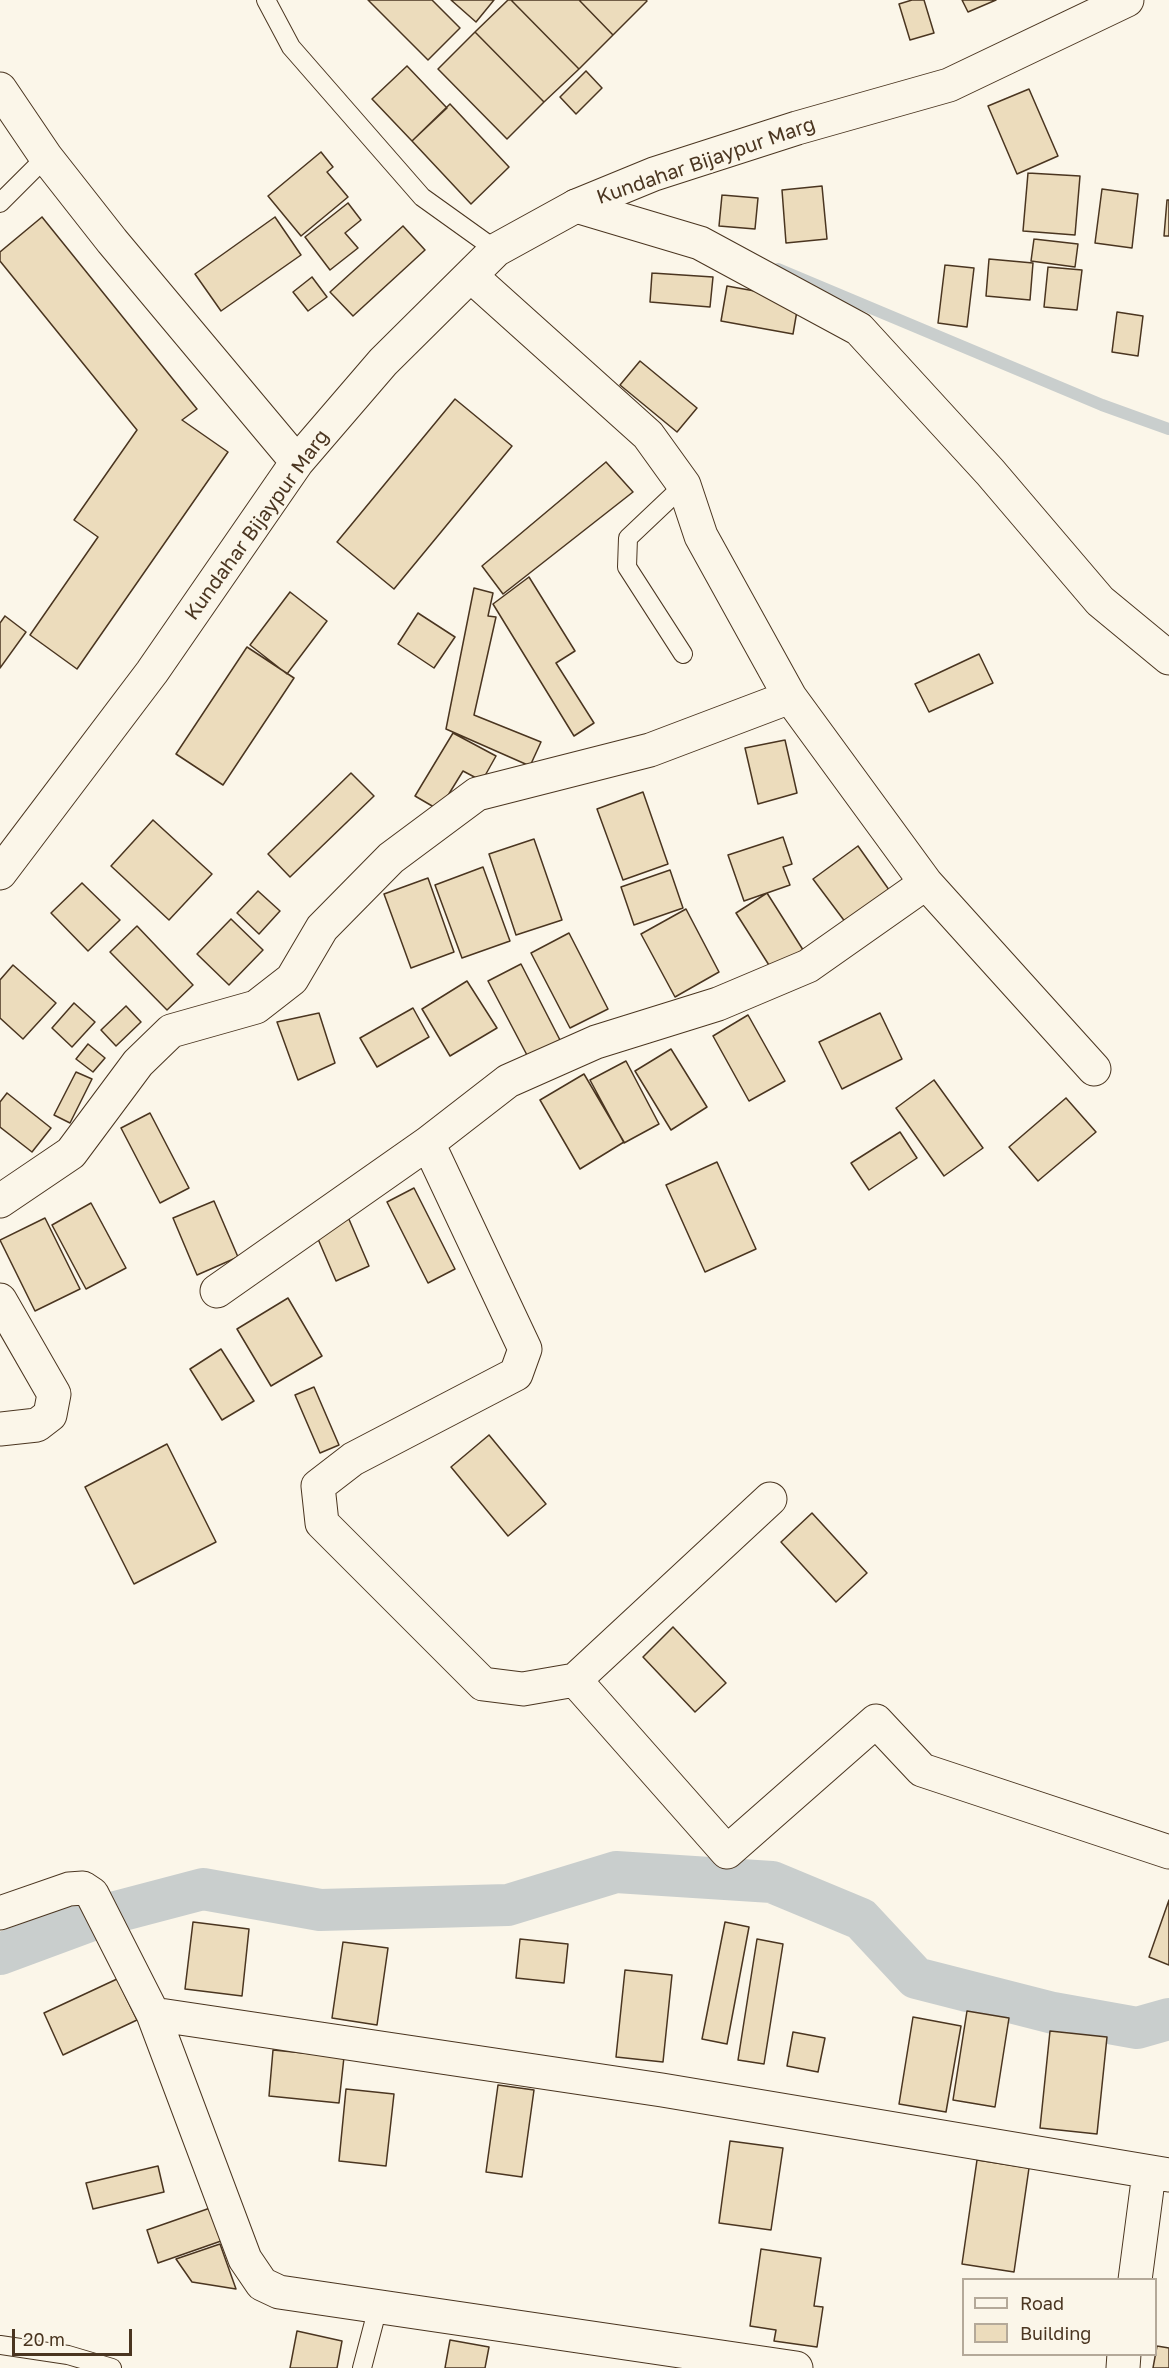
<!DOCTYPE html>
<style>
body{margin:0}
#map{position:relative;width:1169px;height:2368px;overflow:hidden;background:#fbf6e9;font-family:"Golos Text",sans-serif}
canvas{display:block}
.legend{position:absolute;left:962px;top:2278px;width:195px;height:78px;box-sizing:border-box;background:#fbf6e9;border:2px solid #b4a999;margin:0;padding:8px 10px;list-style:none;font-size:18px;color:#4a3520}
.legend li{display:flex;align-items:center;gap:12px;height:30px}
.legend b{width:30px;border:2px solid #b4a999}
.scale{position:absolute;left:12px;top:2329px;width:120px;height:27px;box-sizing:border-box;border:3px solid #4a3520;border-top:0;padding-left:8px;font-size:18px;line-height:21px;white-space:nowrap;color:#4a3520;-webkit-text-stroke:4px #fbf6e9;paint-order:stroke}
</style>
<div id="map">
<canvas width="1169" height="2368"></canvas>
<ul class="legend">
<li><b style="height:8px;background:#fbf6e9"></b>Road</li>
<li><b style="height:16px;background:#ecdcbc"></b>Building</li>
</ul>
<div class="scale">20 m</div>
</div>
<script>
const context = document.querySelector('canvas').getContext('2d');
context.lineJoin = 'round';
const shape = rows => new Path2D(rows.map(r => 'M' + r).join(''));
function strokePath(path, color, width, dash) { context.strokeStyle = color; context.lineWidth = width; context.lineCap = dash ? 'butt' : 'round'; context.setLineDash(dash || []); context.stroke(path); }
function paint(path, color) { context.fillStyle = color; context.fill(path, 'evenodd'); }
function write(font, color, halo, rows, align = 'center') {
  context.font = font + ' "Golos Text",sans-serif'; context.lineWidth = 4.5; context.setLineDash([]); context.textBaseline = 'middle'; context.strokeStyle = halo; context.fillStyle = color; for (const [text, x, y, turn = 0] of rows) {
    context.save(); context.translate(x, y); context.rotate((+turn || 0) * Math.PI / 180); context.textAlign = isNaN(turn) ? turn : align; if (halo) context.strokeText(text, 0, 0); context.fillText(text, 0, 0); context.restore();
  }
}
const stream = shape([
 [778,269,1102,405,1169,429]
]);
const canal = shape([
 [0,1954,108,1914,203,1889,320,1910,508,1905,616,1872,772,1882,861,1919,916,1978,1053,2013,1137,2028,1169,2019]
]);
const building = shape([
 [368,0,432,0,460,28,428,60,368,0],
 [451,0,494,0,476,22,451,0],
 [508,0,511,0,579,69,544,102,475,32,508,0],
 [511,0,579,0,613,35,579,69,511,0],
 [579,0,646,0,647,1,613,35,579,0],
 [912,0,924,0,934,33,910,40,899,4,912,0],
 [962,0,996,0,968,12,962,0],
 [475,32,544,102,507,139,438,69,475,32],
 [407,66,447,108,412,141,372,99,407,66],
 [586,71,602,88,576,114,560,97,586,71],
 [1029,89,1058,156,1017,174,988,106,1029,89],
 [450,104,509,167,471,204,412,141,450,104],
 [321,152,333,167,327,172,348,197,301,236,268,196,321,152],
 [1028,173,1080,176,1075,235,1023,231,1028,173],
 [822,186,827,239,786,243,782,190,822,186],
 [1102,189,1138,194,1132,248,1095,243,1102,189],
 [722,195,758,198,755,229,719,226,722,195],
 [1167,200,1169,200,1169,236,1164,236,1167,200],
 [348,203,361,220,345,233,358,248,330,270,305,237,348,203],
 [42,217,197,409,182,420,228,452,77,669,30,635,98,537,74,520,137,430,0,261,0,252,42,217],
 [275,217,301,255,221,311,195,274,275,217],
 [403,226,425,250,353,316,330,292,403,226],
 [1034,239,1078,244,1075,267,1031,261,1034,239],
 [989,259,1033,263,1030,300,986,296,989,259],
 [945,265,974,268,967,327,938,323,945,265],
 [1048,267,1082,270,1077,310,1044,307,1048,267],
 [652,273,713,277,710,307,650,302,652,273],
 [312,277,327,297,308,311,293,292,312,277],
 [727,286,799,299,793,334,721,321,727,286],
 [1117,312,1143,316,1138,356,1112,352,1117,312],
 [640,361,697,408,677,432,620,385,640,361],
 [455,399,512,446,394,589,337,542,455,399],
 [606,462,633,492,503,594,482,566,606,462],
 [529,577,575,651,556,663,594,723,574,736,493,604,529,577],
 [474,588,493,593,488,616,496,617,474,715,541,742,530,766,446,729,474,588],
 [290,592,327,621,287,674,250,645,290,592],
 [418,613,455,637,434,668,398,644,418,613],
 [5,616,26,632,0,668,0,623,5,616],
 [247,647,294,678,223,785,176,754,247,647],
 [979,654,993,683,929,712,915,684,979,654],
 [453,733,496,756,482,781,463,771,439,810,415,796,453,733],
 [785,740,797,793,758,804,745,748,785,740],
 [351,773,374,796,290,877,268,854,351,773],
 [643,792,668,864,623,880,597,809,643,792],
 [153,820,212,874,169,920,111,866,153,820],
 [783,837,792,864,783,867,790,885,744,901,728,855,783,837],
 [534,839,562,920,516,935,489,854,534,839],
 [858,846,892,894,846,923,813,879,858,846],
 [483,867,510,941,462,958,435,885,483,867],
 [670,870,683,908,634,925,621,887,670,870],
 [428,878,454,952,411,968,384,894,428,878],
 [82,883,120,920,88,951,51,913,82,883],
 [258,891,280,911,259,934,237,913,258,891],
 [767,893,805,953,774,973,736,913,767,893],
 [686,909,719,972,675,997,641,934,686,909],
 [231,919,263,950,229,985,197,954,231,919],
 [137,926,193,985,167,1010,110,952,137,926],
 [569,933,608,1009,570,1028,531,953,569,933],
 [521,964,560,1040,528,1057,488,981,521,964],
 [13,965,56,1003,23,1039,0,1018,0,980,13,965],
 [467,981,497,1028,450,1056,422,1009,467,981],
 [74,1003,95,1022,72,1047,52,1028,74,1003],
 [126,1006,141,1022,116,1046,101,1030,126,1006],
 [413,1008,429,1037,377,1067,360,1038,413,1008],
 [319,1013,335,1063,298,1080,277,1022,319,1013],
 [880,1013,902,1059,842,1089,819,1042,880,1013],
 [748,1015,785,1081,749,1101,713,1036,748,1015],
 [88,1044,105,1058,93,1072,76,1059,88,1044],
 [671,1049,707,1107,671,1130,635,1071,671,1049],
 [626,1061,659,1124,624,1143,590,1080,626,1061],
 [76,1072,92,1079,70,1123,54,1115,76,1072],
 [584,1074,624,1142,580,1169,540,1100,584,1074],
 [934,1080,983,1148,944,1176,896,1108,934,1080],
 [7,1093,51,1128,32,1152,0,1127,0,1102,7,1093],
 [1066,1098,1096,1132,1038,1181,1009,1147,1066,1098],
 [150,1113,189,1188,160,1203,121,1128,150,1113],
 [900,1132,917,1158,869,1190,851,1163,900,1132],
 [717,1162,756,1249,705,1272,666,1185,717,1162],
 [414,1188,455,1269,428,1283,387,1202,414,1188],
 [214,1201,238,1257,197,1275,173,1218,214,1201],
 [91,1203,126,1268,86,1289,52,1225,91,1203],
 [348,1217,369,1266,336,1281,315,1232,348,1217],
 [45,1218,80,1289,35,1311,0,1240,45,1218],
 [288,1298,322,1356,271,1386,237,1329,288,1298],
 [221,1349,254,1401,222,1420,190,1369,221,1349],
 [314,1387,339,1445,320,1453,295,1395,314,1387],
 [489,1435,546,1504,508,1536,451,1467,489,1435],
 [167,1444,216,1542,134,1584,85,1487,167,1444],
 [812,1513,867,1573,836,1602,781,1542,812,1513],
 [673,1627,726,1683,695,1712,643,1657,673,1627],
 [1169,1900,1169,1965,1149,1957,1169,1900],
 [193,1922,249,1929,242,1996,185,1989,193,1922],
 [725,1922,749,1927,727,2044,702,2039,725,1922],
 [520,1939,568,1944,564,1983,516,1978,520,1939],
 [757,1939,783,1944,764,2064,738,2060,757,1939],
 [343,1942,388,1948,377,2025,332,2018,343,1942],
 [625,1970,672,1975,663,2062,616,2057,625,1970],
 [117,1979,137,2020,63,2055,44,2013,117,1979],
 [967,2011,1009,2018,995,2107,953,2100,967,2011],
 [913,2017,961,2026,946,2112,899,2104,913,2017],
 [1050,2031,1107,2037,1097,2134,1040,2128,1050,2031],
 [793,2032,825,2038,818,2072,787,2066,793,2032],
 [273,2050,344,2057,339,2103,269,2096,273,2050],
 [498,2085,534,2090,522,2177,486,2172,498,2085],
 [346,2089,394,2094,386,2166,339,2161,346,2089],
 [730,2141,783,2148,771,2230,719,2223,730,2141],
 [977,2160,1029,2168,1014,2272,962,2264,977,2160],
 [158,2166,164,2192,93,2209,86,2183,158,2166],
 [213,2207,224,2240,158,2263,147,2230,213,2207],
 [220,2244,236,2289,192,2282,176,2259,220,2244],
 [761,2249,821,2258,814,2306,823,2307,817,2347,774,2341,776,2330,750,2326,761,2249],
 [297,2331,342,2341,337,2368,290,2368,297,2331],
 [450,2340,489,2347,485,2368,445,2368,450,2340],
 [1157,2346,1169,2348,1169,2368,1153,2368,1157,2346]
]);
const service = shape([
 [266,0,291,47,422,197,496,250],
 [0,203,46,157],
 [683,654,627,567,628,538,684,485],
 [0,2345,68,2355,112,2368],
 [362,2368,378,2307]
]);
const minor = shape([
 [576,206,700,243,859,329,990,472,1100,601,1169,658],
 [471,276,648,435,684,485,701,536,790,697,926,883],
 [1094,1069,926,883,808,966,718,1004,596,1042,508,1081,428,1143,525,1349,516,1374,353,1459,318,1486,322,1523,483,1684,523,1689,575,1680,727,1852,876,1721,922,1770,1169,1852],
 [0,1201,71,1153,138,1063,171,1031,256,1007,292,979,322,928,391,858,477,794,650,750,790,697],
 [217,1291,428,1143],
 [0,1300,54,1394,50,1415,37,1425,0,1429],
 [575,1680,770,1499],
 [0,1913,69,1889,83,1888,92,1894,153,2014,245,2259,262,2284,279,2292,796,2368],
 [153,2014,662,2090,1169,2175],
 [1135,2280,1149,2173],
 [1123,2368,1124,2354]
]);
const secondary = shape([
 [0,89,46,157,112,241,297,462],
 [0,873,152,672,297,462,383,362,496,250,576,206,654,174,797,128,949,85,1127,0]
]);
const streetNames = [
 ["Kundahar Bijaypur Marg",706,161,-19],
 ["Kundahar Bijaypur Marg",257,525,-54]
];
strokePath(stream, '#c9cecd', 12);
strokePath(canal, '#c9cecd', 42);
paint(building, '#ecdcbc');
strokePath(building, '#4a3520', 1.5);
strokePath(service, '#4a3520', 20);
strokePath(minor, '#4a3520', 35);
strokePath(secondary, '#4a3520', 35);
strokePath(service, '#fbf6e9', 18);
strokePath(minor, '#fbf6e9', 33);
strokePath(secondary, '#fbf6e9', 33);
write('20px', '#4a3520', '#fbf6e9', streetNames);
</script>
